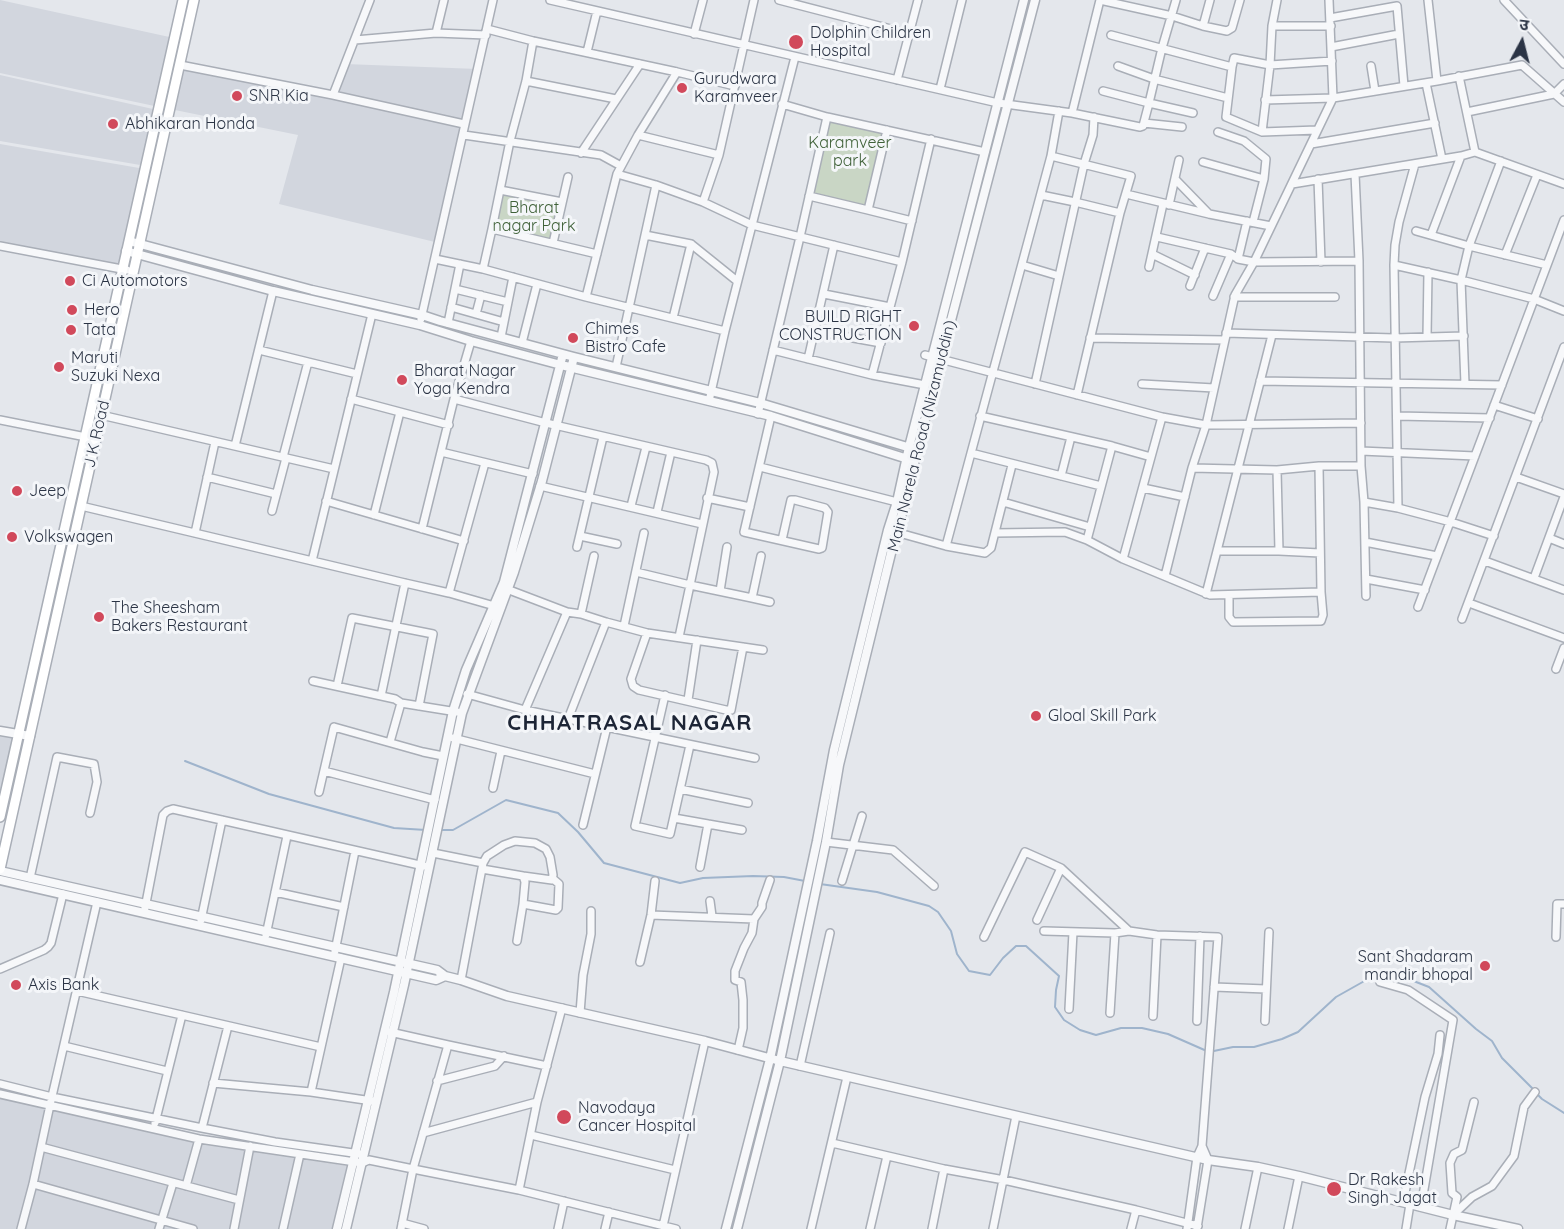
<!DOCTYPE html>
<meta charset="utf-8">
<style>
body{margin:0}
#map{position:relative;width:1564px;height:1229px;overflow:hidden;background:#e4e7ec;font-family:Quicksand,"Noto Sans Devanagari",sans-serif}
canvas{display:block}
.north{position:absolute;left:1492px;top:12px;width:60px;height:60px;-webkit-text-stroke:4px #f4f6f9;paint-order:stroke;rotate:7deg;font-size:16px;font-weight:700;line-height:24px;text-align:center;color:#2b3445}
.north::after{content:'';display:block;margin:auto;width:21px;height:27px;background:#2b3445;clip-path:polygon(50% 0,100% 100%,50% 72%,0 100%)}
</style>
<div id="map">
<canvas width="1564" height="1229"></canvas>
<div class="north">उ</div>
</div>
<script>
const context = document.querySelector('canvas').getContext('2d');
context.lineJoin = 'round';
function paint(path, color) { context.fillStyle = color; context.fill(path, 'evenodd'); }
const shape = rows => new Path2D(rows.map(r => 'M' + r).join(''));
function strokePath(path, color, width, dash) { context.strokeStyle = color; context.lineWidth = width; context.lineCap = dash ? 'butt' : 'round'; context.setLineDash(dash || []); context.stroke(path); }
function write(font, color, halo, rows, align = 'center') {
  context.font = font + ' Quicksand,sans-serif'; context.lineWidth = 6; context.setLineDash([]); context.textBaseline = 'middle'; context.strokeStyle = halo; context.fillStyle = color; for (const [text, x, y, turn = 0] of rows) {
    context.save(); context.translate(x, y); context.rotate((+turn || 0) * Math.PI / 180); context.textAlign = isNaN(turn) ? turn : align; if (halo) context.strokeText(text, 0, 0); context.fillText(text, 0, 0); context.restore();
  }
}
const built = shape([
 [0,0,174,38,159,107,0,73],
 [345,64,478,69,464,124,461,124,456,167,439,243,279,204,298,135,170,109,180,65,333,95],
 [0,75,153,109,146,166,0,141],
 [0,144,145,169,123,269,0,246],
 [0,728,19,732,0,817],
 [0,1094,199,1139,353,1167,336,1229,0,1229]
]);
const green = shape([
 [829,120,884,131,866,206,812,193],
 [502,193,559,204,551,240,495,227]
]);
const stream = shape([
 [185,761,269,794,394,828,426,830],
 [441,830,453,830,506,800,558,813,578,832,604,863,680,883,703,878,753,876,784,877,805,881],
 [820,884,877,892,929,906,938,912,951,931,957,954,969,971,990,975,1003,958,1016,946,1026,946,1059,976,1056,990,1055,1007,1064,1020,1080,1030,1096,1035,1121,1028,1142,1028,1168,1034,1209,1052,1233,1047,1254,1047,1282,1039,1298,1032,1336,997,1368,979,1389,975,1411,980,1429,987,1476,1029,1492,1041,1502,1058,1534,1090],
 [1537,1094,1542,1099,1564,1113]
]);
const minor = shape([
 [550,0,998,103,1072,113,1140,127,1143,126,1149,103,1162,48,1176,0],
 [779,0,910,34],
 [1100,0,1172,16,1203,26,1227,31,1232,28,1240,0],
 [1428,0,1437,81],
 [1504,0,1564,64],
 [1330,18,1397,6,1404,86],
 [1203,26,1210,0],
 [1272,26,1331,26],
 [487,29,533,41,677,72,735,86],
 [436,33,444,0],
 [694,34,703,0],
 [1111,35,1232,67],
 [355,40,436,33,486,35],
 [1331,47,1399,34],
 [587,52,597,11],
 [180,65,333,95,464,124],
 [1118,66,1154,79,1228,98],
 [1371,66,1375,91],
 [1459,76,1475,152,1564,184],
 [897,80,918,0],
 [526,81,616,99],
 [1426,83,1442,159],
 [940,89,962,0],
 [1103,91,1149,103,1193,113],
 [333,95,370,0],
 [1265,100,1333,98,1437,81,1522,65,1564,102],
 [782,104,827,117,985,152],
 [1467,112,1554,94,1564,84],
 [1072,113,1100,0],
 [1144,123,1182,127],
 [1317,130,1262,132,1226,117,1232,67,1234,58,1270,65,1332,61],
 [1218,132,1244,141,1266,159,1264,179,1253,222],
 [1262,132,1270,65,1272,26,1277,0],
 [464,135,601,155,621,166],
 [638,135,719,155],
 [1311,144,1435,123],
 [581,153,640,64],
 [1051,156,1059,111],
 [1203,162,1264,179],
 [617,174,656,185,703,202,752,225,902,262],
 [1355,174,1359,261,1361,466,1364,502,1366,596],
 [1175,179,1209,214],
 [1318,179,1321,262],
 [1292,184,1461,156],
 [500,190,562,202],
 [1126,194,1209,214,1271,226],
 [1041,195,1075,202,1120,213],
 [809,196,868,210,887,130],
 [703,202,719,155,754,0],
 [1169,205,1179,160],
 [868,210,912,221],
 [492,229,597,254],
 [1416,231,1469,246,1547,265],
 [645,235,691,244,737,281],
 [1431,235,1461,156,1475,152],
 [1157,237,1231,254,1238,259,1254,262,1359,261],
 [553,243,568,177],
 [0,246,127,270],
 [1152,254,1195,275],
 [1505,255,1537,175],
 [435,259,483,269,586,297,725,331],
 [1238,259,1247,221],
 [1022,265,1059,276],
 [1394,265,1395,245,1399,222,1415,164],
 [1149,267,1163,204],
 [483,269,492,229,510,141,526,81,533,41],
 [1190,286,1205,248],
 [455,289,508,302],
 [824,294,890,307],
 [1213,296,1231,254],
 [586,297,617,174,638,135,677,72],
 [1234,297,1335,297],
 [451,307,504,322],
 [476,314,481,295],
 [673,318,691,244],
 [421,319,493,0],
 [448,323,460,264],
 [815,331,881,343],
 [1226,333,1394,338,1464,336],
 [501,337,513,277],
 [1427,337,1428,272],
 [1090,338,1225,340],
 [522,343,537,284],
 [259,350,357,374],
 [773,350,872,375,925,385],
 [925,355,1162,417,1206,425,1361,423],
 [808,359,834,245],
 [616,367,656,185],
 [872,375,902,262,931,139],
 [1260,381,1502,385],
 [1035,384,1084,164,1093,135,1094,117],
 [1142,384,1214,388],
 [1465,384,1461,280,1469,246,1501,161],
 [351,399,449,425],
 [454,399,546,423,706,460,712,463,714,472,679,637],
 [709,401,725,331,795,57],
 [1494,405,1538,419],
 [758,414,800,237,827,117],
 [101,415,334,469],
 [771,416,744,532,819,549,822,548,828,512,825,508,795,500,791,500,782,540],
 [980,416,1112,446,1151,457],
 [1397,416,1490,418],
 [0,420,96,439],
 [235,446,273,291],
 [1361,451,1475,456],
 [441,452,533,474],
 [971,453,1101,486],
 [283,457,308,362],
 [760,467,897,502],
 [1192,468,1277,470,1319,466,1361,466],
 [1277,470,1279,551],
 [1061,476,1071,437],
 [207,477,276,494],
 [1516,477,1564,494],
 [540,486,702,524],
 [1143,488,1185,497],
 [707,498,750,507],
 [326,501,464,541],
 [1003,502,1090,527],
 [1364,502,1398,508,1451,522,1494,536],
 [81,506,405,583,449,593,498,607],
 [631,506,646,447],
 [1398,508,1394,265,1461,280,1534,299,1564,311],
 [272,511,286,458],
 [657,512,671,452],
 [374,515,400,412],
 [422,529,454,399,471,341],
 [892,531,946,546,985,553,991,548,1012,465],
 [195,533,215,442],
 [995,533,1065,532,1087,540,1123,559,1210,595,1321,592],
 [580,536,617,544],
 [1549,538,1564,544],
 [1087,540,1112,446],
 [1365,542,1437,556],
 [946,546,1051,156,1131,176,1120,213,1077,395],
 [577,547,603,437],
 [1217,551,1279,551,1320,553],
 [1123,559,1162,417],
 [312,561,372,314],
 [1485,561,1564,590],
 [636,572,690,585,752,598,761,556],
 [1165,576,1192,468,1206,425,1235,295,1254,262,1333,98,1329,0],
 [1534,578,1564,497],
 [1366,579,1425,590],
 [504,588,567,612,581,614,606,622,647,633,763,650],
 [720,591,727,547],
 [449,593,485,463],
 [1206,594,1272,335],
 [1229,595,1229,617,1233,622,1321,621,1323,615,1321,592,1319,466],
 [752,598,770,602],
 [1469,603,1564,638],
 [1418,607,1564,220],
 [581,614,594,556],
 [1462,619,1564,347],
 [624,626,644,533],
 [647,633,631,679,633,686,639,690,726,710,731,710,743,647],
 [1556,669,1564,648],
 [313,681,395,699,401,703,457,712],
 [337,686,352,618,433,634,419,706],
 [467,694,525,710,755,758],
 [665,695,635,826,670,834,690,745],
 [381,696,405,583],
 [688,700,697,640],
 [525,710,567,612],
 [568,719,606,622],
 [453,738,595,774],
 [390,742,401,703],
 [324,771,435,800],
 [493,788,501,751],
 [680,789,748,803],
 [319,792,334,727,423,752,443,756],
 [674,818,742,830],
 [583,825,607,727],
 [826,842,893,850,934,886],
 [433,853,483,863],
 [700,867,708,824],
 [482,869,523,876,525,882,523,904],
 [30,878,57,757,94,764,97,782,90,813],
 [842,881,862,816],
 [275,892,344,907],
 [710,901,712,916],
 [145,908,163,815,167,811,173,809,424,866],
 [651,915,754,919],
 [201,920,222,820],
 [1037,920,1061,868],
 [1044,931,1115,933,1129,931,1157,935,1218,937,1202,1146,1197,1157,1187,1229],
 [266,935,287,836],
 [984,937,1025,852,1061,868,1129,931],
 [1556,937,1557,904,1564,904],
 [517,941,523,904,556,910,558,908,559,884,552,878],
 [335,951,355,851],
 [640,962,651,915,655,881],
 [0,969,44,950,48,947,51,943,63,894],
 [461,980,483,863,487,856,504,845,515,841,535,843,546,849,550,857,553,875,552,880,523,876],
 [1380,982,1408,990,1453,1020,1421,1207],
 [1214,987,1266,989],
 [77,991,321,1047],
 [1069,1009,1073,932],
 [580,1013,583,975,591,934,591,911],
 [1110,1013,1115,933],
 [1153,1016,1157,935],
 [1197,1021,1200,936],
 [1265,1021,1269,932],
 [390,1032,448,1045,547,1066],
 [64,1046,167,1071],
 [738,1050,743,1028,743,1000,741,982,735,980,735,971,744,948,752,933,754,919,762,907,762,903,770,880],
 [800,1066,830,933],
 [437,1081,495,1066,504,1056],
 [213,1083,311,1092,372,1101],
 [0,1084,52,1097,202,1128,275,1142,360,1154],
 [311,1092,341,958],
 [0,1094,199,1139,362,1163,369,1160,413,1169,519,1190,676,1229],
 [155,1123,182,1015],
 [202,1128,228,1026],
 [423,1133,537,1102],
 [531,1135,675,1170],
 [832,1143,944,1169,1004,1180,1136,1210,1198,1226],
 [41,1147,239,1200],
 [33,1184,193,1229],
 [186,1186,199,1139],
 [519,1190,537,1102,562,1008],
 [1403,1202,1425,1097,1438,1054,1440,1035],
 [1453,1215,1472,1197,1492,1186,1514,1156,1524,1107,1535,1092],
 [402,1223,424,1229],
 [663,1226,705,1041],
 [1197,1228,1208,1160,1202,1146],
 [21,1229,33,1184,50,1105,97,902],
 [159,1229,173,1183],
 [234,1229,250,1146],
 [283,1229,300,1154],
 [401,1229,413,1169,448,1045],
 [558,1229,564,1201],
 [605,1229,609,1212],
 [811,1229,847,1077],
 [870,1229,887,1156],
 [932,1229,944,1169],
 [993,1229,1016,1116],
 [1131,1229,1136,1210],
 [1245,1229,1258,1167],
 [1288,1229,1299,1176],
 [1406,1229,1410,1204],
 [1450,1229,1457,1197,1452,1193,1450,1163,1454,1154,1462,1150,1474,1102]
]);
const tertiary = shape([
 [129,241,312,290,422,315,440,321,574,357,760,403,914,449],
 [126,251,273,291,420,325,471,341,561,365,771,416,911,460],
 [0,731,30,736],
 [0,871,437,970,445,976,461,980,507,996,705,1041,780,1061,1208,1160,1258,1167,1299,1176,1453,1215,1518,1229],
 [0,880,436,980,445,976],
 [337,1229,394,992,453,711,466,670,504,582,563,354],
 [346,1229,404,985,462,713,514,572,542,481,574,357],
 [726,1229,770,1059,817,841,834,750,888,530,897,502,909,447,1024,0],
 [737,1229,780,1061,826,842,839,765,896,533,905,504,917,450,1035,0]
]);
const secondary = shape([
 [0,817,183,0],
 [0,869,194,0]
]);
const markers = [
 [796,42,8,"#d1495b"],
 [682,88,6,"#d1495b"],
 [237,96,6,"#d1495b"],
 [113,124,6,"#d1495b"],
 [70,281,6,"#d1495b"],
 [72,310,6,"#d1495b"],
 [914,326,6,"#d1495b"],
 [71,330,6,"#d1495b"],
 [573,338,6,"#d1495b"],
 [59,367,6,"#d1495b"],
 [402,380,6,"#d1495b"],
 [17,491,6,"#d1495b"],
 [12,537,6,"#d1495b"],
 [99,617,6,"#d1495b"],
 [1036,716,6,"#d1495b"],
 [1485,966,6,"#d1495b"],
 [16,985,6,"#d1495b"],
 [564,1117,8,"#d1495b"],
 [1334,1189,8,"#d1495b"]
];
const poiNames = [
 ["Dolphin Children",810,33],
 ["Hospital",810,51],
 ["Gurudwara",694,79],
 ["Karamveer",694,97],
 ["SNR Kia",249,96],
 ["Abhikaran Honda",125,124],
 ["Ci Automotors",82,281],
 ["Hero",84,310],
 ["BUILD RIGHT",902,317,"right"],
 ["CONSTRUCTION",902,335,"right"],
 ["Chimes",585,329],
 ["Bistro Cafe",585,347],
 ["Tata",83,330],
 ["Maruti",71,358],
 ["Suzuki Nexa",71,376],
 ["Bharat Nagar",414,371],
 ["Yoga Kendra",414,389],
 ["Jeep",29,491],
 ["Volkswagen",24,537],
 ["The Sheesham",111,608],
 ["Bakers Restaurant",111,626],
 ["Gloal Skill Park",1048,716],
 ["Sant Shadaram",1473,957,"right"],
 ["mandir bhopal",1473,975,"right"],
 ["Axis Bank",28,985],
 ["Navodaya",578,1108],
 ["Cancer Hospital",578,1126],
 ["Dr Rakesh",1348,1180],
 ["Singh Jagat",1348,1198]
];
const parkNames = [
 ["Karamveer",850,143],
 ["park",850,161],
 ["Bharat",534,208],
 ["nagar Park",534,226]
];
const streetNames = [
 ["J K Road",97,434,-77],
 ["Main Narela Road (Nizamuddin)",922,436,-76]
];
const districtNames = [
 ["CHHATRASAL NAGAR",630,723]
];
paint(built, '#d2d6de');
paint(green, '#c9d6c5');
strokePath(stream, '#9fb4cc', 2);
strokePath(minor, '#a9aeb7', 10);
strokePath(tertiary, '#a9aeb7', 11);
strokePath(secondary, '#a9aeb7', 12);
strokePath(minor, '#f7f8fa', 7);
strokePath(tertiary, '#f7f8fa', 8);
strokePath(secondary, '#fff', 9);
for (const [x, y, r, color] of markers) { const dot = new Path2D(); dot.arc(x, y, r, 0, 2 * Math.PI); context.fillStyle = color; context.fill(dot); strokePath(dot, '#f4f6f9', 2); }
write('16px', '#2b3445', '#f4f6f9', poiNames, 'left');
write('16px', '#3f6138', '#f4f6f9', parkNames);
write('16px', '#2b3445', '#f4f6f9', streetNames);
context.letterSpacing = '1.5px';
write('bold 22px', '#1d2536', '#f4f6f9', districtNames);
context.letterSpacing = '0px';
</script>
